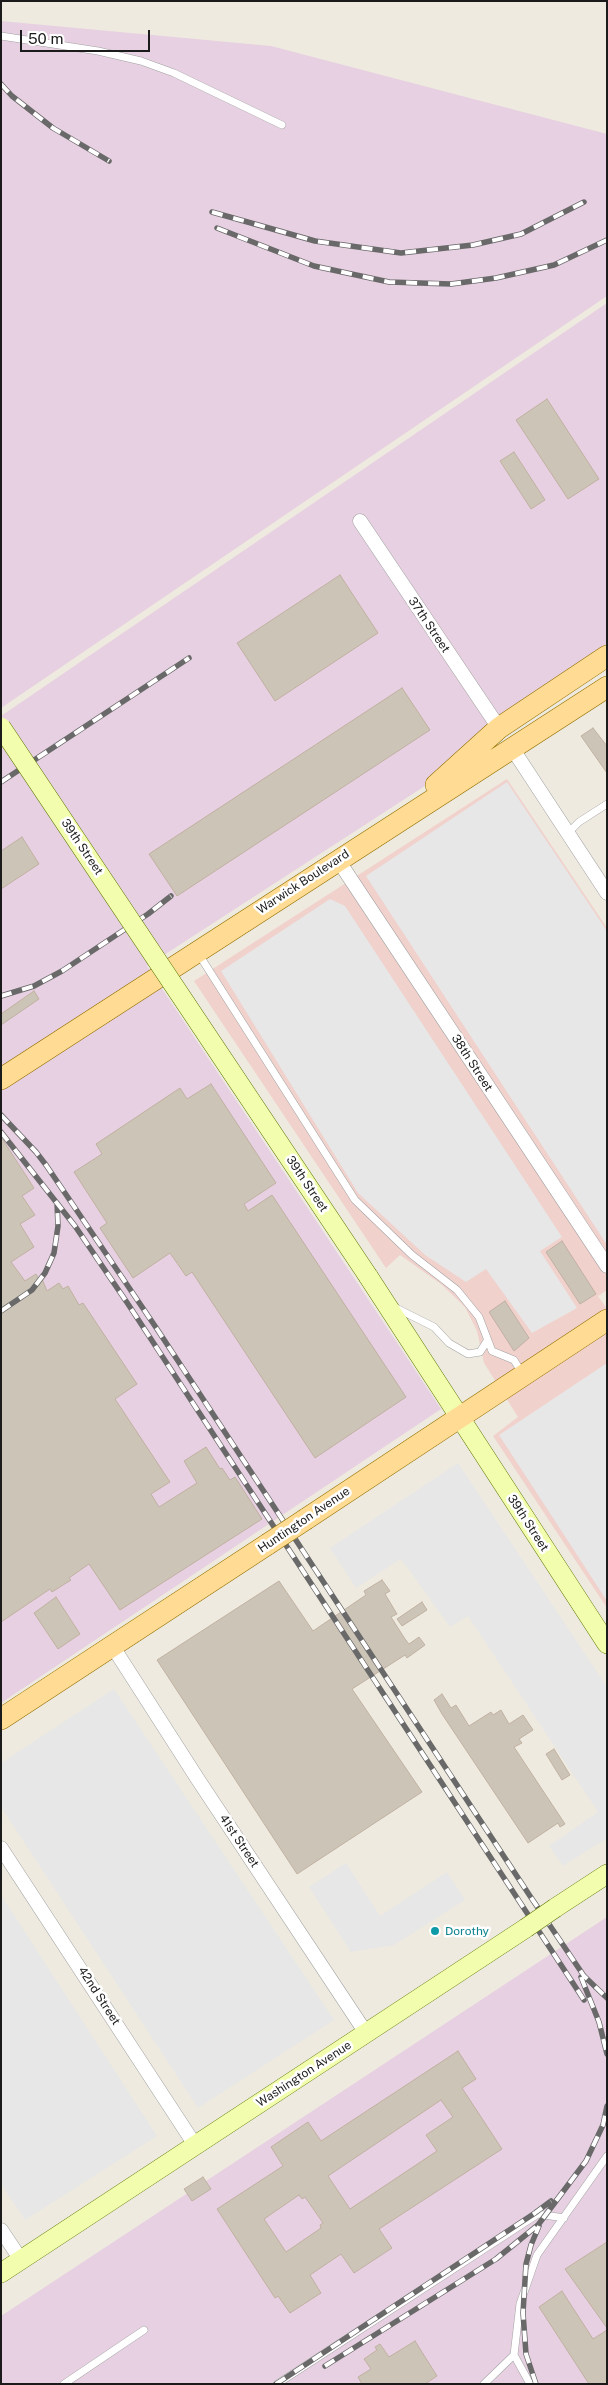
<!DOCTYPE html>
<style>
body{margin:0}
#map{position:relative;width:608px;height:2385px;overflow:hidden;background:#eeeadf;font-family:"Public Sans",sans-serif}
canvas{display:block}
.frame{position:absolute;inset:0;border:2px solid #1b1b1b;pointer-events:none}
.scale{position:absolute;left:20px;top:30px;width:130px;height:22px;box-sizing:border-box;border:2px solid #1b1b1b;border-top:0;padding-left:6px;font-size:15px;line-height:18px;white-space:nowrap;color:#1b1b1b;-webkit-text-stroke:4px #fff;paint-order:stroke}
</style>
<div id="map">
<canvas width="608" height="2385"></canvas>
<div class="frame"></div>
<div class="scale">50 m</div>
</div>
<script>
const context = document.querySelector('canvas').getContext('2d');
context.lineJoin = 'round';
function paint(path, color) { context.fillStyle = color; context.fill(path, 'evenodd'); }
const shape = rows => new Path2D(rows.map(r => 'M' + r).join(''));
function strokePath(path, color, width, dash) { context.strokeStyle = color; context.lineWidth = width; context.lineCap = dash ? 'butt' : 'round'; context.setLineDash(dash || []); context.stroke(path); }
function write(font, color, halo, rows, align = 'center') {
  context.font = font + ' "Public Sans",sans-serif'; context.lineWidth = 5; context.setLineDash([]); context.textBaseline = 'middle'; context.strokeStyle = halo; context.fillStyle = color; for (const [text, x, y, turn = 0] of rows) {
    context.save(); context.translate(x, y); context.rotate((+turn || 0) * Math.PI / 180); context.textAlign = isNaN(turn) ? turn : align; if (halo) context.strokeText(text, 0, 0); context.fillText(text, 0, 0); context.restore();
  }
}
const commercial = shape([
 [507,779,607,928,607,1290,598,1296,607,1309,607,1608,493,1436,518,1417,484,1363,477,1331,465,1307,441,1284,400,1255,386,1268,194,981]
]);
const industrial = shape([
 [1,21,271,46,607,134,607,296,1,708],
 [607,303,607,668,147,966,441,1409,1,1703,1,716],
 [607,1917,607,2384,1,2384,1,2316]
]);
const parking = shape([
 [507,782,607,931,607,1245,366,876],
 [330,899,345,906,562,1237,540,1251,577,1308,532,1333,486,1269,466,1282,425,1255,358,1193,221,971],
 [607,1363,607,1601,499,1435],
 [458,1463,607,1687,607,1838,563,1866,549,1846,598,1812,468,1616,450,1627,401,1559,356,1588,330,1548],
 [114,1689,334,2020,198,2108,1,1807,1,1763],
 [346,1863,380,1916,447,1872,465,1900,394,1945,351,1952,309,1887],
 [1,1895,157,2136,25,2220,1,2184]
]);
const building = shape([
 [547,399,599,479,568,499,516,420,547,399],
 [514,452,545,500,531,509,500,461,514,452],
 [340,575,378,633,275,701,237,643,340,575],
 [402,688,430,730,177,896,149,854,402,688],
 [593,728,607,746,607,773,581,736,593,728],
 [22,837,39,864,1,889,1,851,22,837],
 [34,991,39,999,1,1025,1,1014,34,991],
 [211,1084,276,1183,244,1204,248,1211,272,1195,406,1397,315,1458,192,1272,186,1276,170,1253,133,1278,100,1228,107,1223,74,1172,102,1154,96,1144,180,1088,187,1099,211,1084],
 [1,1137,34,1188,22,1196,35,1215,20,1224,34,1247,11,1262,25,1281,36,1274,40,1281,42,1279,47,1291,59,1283,63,1289,68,1286,79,1305,83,1303,137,1384,115,1399,170,1482,151,1494,159,1507,197,1483,184,1461,206,1447,220,1469,222,1468,230,1480,235,1477,262,1519,120,1610,89,1564,69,1578,71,1580,52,1592,50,1589,1,1622,1,1137],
 [562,1241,596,1294,580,1304,546,1252,562,1241],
 [505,1301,529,1338,514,1351,489,1312,505,1301],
 [382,1580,390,1591,385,1594,397,1614,391,1617,405,1639,409,1644,419,1637,425,1645,407,1658,405,1655,352,1689,422,1792,297,1874,157,1660,279,1581,313,1631,366,1595,364,1591,382,1580],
 [56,1597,80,1634,58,1649,34,1613,56,1597],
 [422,1602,427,1610,402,1626,397,1619,422,1602],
 [442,1694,451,1708,456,1705,469,1726,491,1712,493,1715,501,1710,509,1724,523,1715,533,1730,519,1739,522,1743,514,1747,565,1824,560,1827,558,1823,528,1843,442,1714,434,1700,442,1694],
 [554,1749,570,1775,562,1780,546,1754,554,1749],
 [458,2051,476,2079,462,2088,502,2149,379,2229,392,2248,354,2273,341,2254,310,2275,321,2293,290,2313,278,2296,275,2298,217,2209,283,2166,271,2147,308,2122,321,2141,458,2051],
 [441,2100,453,2117,426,2135,437,2151,350,2209,328,2176,441,2100],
 [299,2195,302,2199,305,2197,323,2223,320,2225,321,2228,286,2252,264,2219,299,2195],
 [203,2177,211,2189,192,2201,184,2189,203,2177],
 [607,2242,607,2328,565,2269,607,2242],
 [562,2291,593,2339,607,2330,607,2384,589,2384,539,2307,562,2291],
 [415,2341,437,2376,425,2384,362,2384,358,2377,371,2369,364,2359,377,2350,375,2347,380,2344,389,2357,415,2341]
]);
const lane = shape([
 [1,36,98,51,141,61,174,73,282,125],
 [568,833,579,822,607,804],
 [198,953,355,1200,412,1255,457,1290,479,1317,492,1351,514,1360,522,1373],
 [394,1307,434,1327,449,1343,468,1354,480,1352,487,1341],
 [514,2355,530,2384],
 [64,2384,144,2330],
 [277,2384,538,2214,564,2218],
 [484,2384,514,2355,520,2304,537,2255,607,2156]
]);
const street = shape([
 [360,521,499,728],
 [512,748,607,893],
 [338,860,607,1266],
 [113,1647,197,1778,366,2033],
 [1,1848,195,2145],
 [1,2230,21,2260]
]);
const secondary = shape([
 [368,1276,607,1644],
 [555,1908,607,1874],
 [1,2273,526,1928]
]);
const primary = shape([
 [436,785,499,728,607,656],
 [1,1079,607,687],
 [306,1519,607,1320],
 [1,1719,268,1544]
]);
const rail = shape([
 [1,84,12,96,53,128,109,161],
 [212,212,315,241,401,253,473,245,521,234,584,202],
 [217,228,314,266,389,282,451,284,496,278,554,265,607,240],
 [1,782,189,658],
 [1,996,34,986,62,971,148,914,171,896],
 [1,1115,36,1152,46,1165,157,1329,530,1896,584,1976,607,1998],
 [1,1132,75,1226,128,1304,584,2000],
 [1,1311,32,1290,45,1273,54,1253,58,1226,57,1203],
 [581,1977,599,2022,607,2054],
 [325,2366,496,2259,538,2225,586,2161,603,2125,607,2106],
 [276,2384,535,2213,551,2201],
 [536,2384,526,2354,523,2313,526,2264,531,2245,539,2226]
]);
const secondaryBridge = shape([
 [1,727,368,1276],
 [526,1928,555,1908]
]);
const primaryBridge = shape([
 [268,1544,306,1519]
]);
const markers = [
 [435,1931,5,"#0f9aa8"]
];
const streetNames = [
 ["37th Street",429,625,56],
 ["39th Street",82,847,56],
 ["Warwick Boulevard",303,882,-33],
 ["38th Street",472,1063,57],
 ["39th Street",307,1184,56],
 ["Huntington Avenue",304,1520,-34],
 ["39th Street",528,1523,57],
 ["41st Street",239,1841,56],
 ["42nd Street",99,1996,57],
 ["Washington Avenue",304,2074,-33]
];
const cultureNames = [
 ["Dorothy",445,1931]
];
paint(commercial, '#f1d1cc');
paint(industrial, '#e7d0e1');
paint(parking, '#e7e7e7');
paint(building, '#cdc4b8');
strokePath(building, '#c0b1a1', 1);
strokePath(lane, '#a2a2a2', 8);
strokePath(street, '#a2a2a2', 15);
strokePath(secondary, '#5c7400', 20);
strokePath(primary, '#927000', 22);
strokePath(lane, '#fff', 7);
strokePath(street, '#fff', 14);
strokePath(secondary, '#f2fead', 19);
strokePath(primary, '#ffdb93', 21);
strokePath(rail, '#696969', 5.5);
strokePath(rail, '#fff', 4, [11]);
strokePath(secondaryBridge, '#5c7400', 20, []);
strokePath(primaryBridge, '#927000', 22, []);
strokePath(secondaryBridge, '#f2fead', 19);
strokePath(primaryBridge, '#ffdb93', 21);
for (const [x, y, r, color] of markers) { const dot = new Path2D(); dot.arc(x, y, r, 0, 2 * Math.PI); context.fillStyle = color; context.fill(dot); strokePath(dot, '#fff', 2); }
write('12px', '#1b1b1b', '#fff', streetNames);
write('12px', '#0d838f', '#fff', cultureNames, 'left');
</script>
